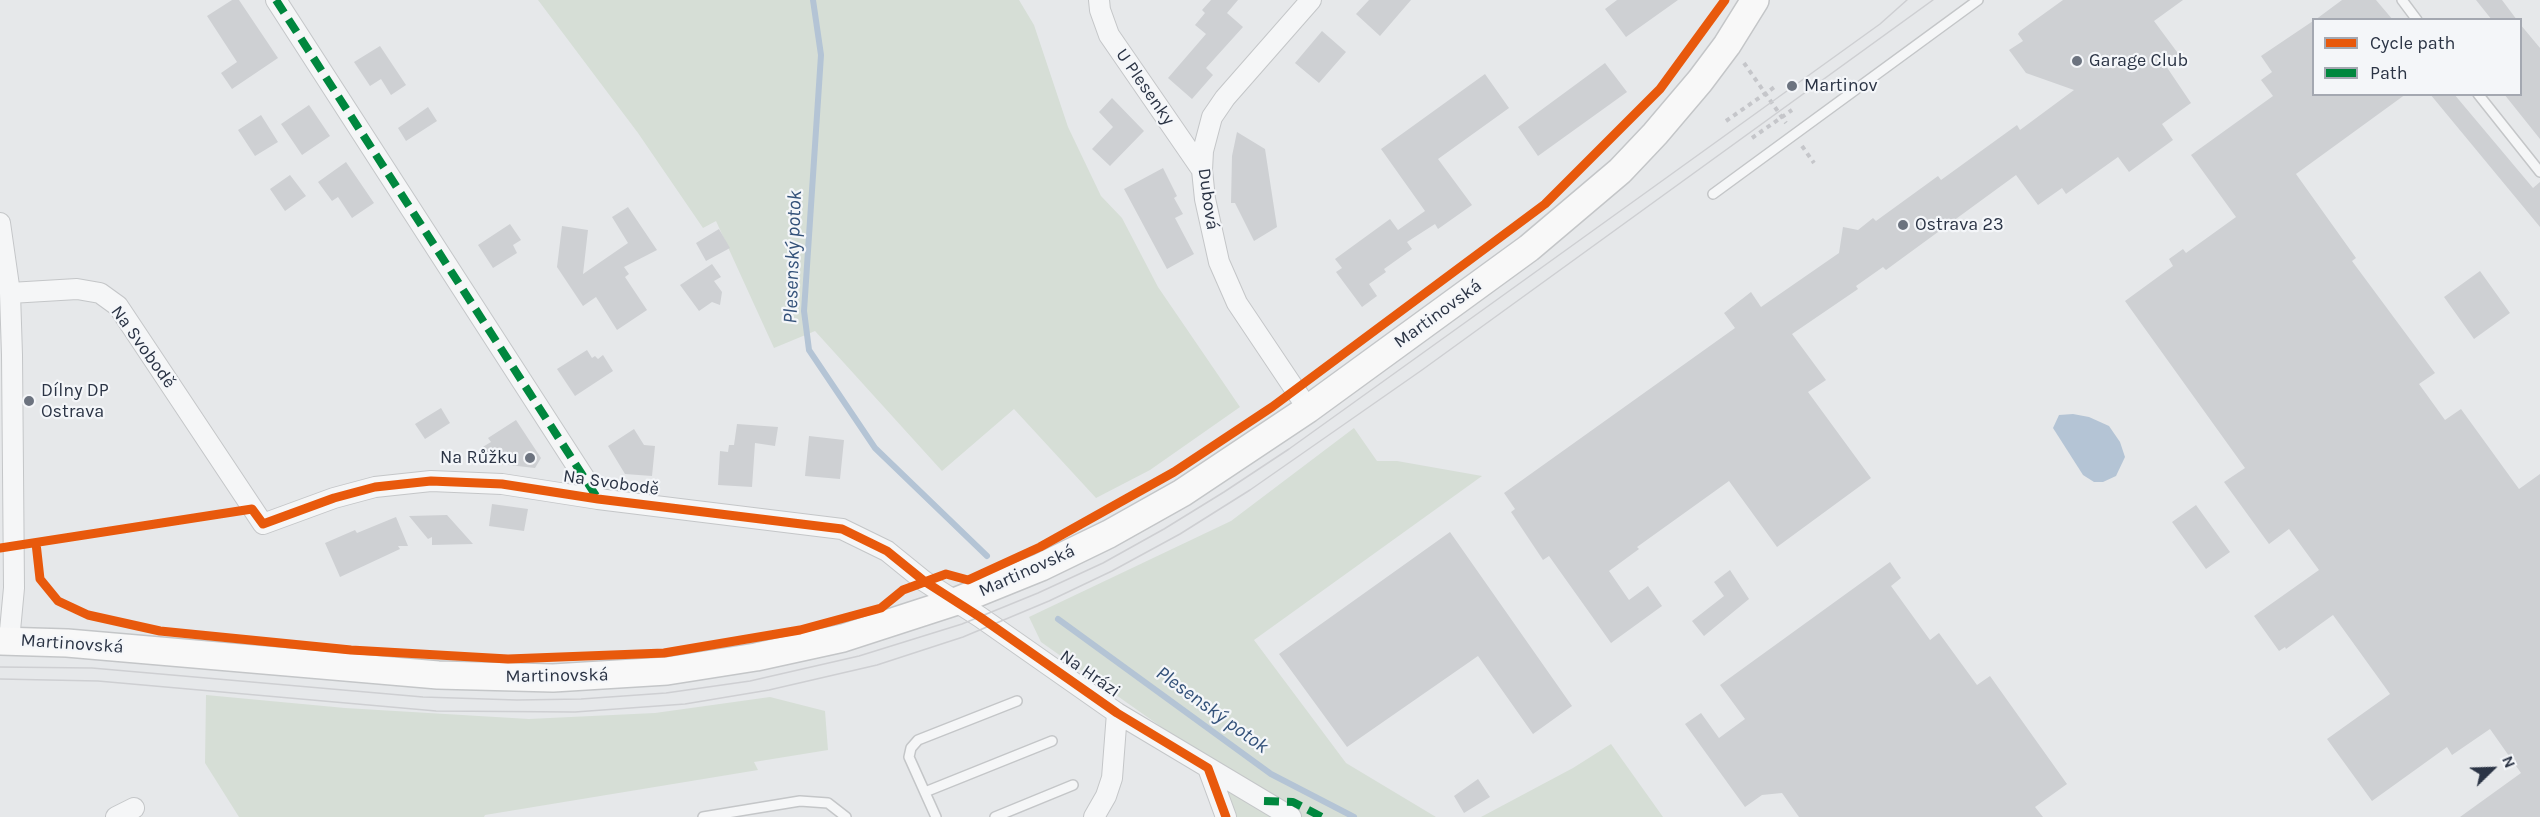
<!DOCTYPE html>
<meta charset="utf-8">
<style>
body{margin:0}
#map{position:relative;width:2540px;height:817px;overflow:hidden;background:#e6e8ea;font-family:Karla,sans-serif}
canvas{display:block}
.legend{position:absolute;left:2312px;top:18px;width:210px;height:78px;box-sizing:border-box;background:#f4f6f9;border:2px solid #a4a8b1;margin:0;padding:8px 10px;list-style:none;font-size:18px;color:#2b3445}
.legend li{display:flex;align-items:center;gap:12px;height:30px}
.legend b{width:30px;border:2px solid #a4a8b1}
.north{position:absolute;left:2462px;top:739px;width:60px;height:60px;-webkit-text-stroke:4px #f4f6f9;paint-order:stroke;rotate:67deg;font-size:16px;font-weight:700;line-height:24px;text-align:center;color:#2b3445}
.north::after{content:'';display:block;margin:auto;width:21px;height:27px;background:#2b3445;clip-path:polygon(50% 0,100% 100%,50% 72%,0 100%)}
</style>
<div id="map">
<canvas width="2540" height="817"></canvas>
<ul class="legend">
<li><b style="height:8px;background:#e8590c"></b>Cycle path</li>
<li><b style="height:8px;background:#00873e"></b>Path</li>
</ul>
<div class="north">N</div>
</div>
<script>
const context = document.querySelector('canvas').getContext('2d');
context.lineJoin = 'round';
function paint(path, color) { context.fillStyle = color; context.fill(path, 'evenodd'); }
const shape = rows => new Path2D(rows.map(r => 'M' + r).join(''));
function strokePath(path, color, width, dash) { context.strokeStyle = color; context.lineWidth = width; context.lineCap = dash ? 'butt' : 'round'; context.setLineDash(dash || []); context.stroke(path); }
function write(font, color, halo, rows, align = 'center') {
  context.font = font + ' Karla,sans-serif'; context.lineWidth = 4.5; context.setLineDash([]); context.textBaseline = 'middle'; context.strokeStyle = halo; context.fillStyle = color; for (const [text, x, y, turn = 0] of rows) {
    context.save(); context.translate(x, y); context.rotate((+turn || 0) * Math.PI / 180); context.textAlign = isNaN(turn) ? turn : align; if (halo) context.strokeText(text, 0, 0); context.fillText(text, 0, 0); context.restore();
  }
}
const green = shape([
 [538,0,1019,0,1034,25,1068,127,1101,196,1122,218,1158,287,1240,407,1150,470,1096,498,1014,409,942,471,815,331,774,348,716,221,703,228,638,133],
 [1354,428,1377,461,1397,461,1482,476,1254,640,1346,763,1436,817,1228,817,1218,767,1041,642,1029,617,1231,521],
 [206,695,345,708,529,719,655,713,770,697,825,711,828,750,754,762,758,770,485,815,484,817,239,817,205,763],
 [1611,744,1663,817,1481,817,1573,768]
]);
const water = shape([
 [2073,414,2089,417,2109,426,2120,442,2125,457,2116,476,2103,482,2094,482,2083,475,2053,428,2059,415]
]);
const stream = shape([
 [813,0,821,55,804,311,809,350,875,448,987,556],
 [1058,619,1271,774,1354,817]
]);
const building = shape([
 [232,0,239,0,278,58,232,89,221,73,237,62,207,16],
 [1211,0,1238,0,1227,13,1243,27,1206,68,1213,75,1192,99,1168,78,1206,34,1195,25,1205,13,1202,10],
 [1369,0,1411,0,1380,36,1356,14],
 [1617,0,1678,0,1626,37,1605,9],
 [2063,0,2183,0,2154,21,2180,56,2166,66,2191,103,2162,124,2173,140,2129,172,2118,157,2066,194,2062,188,2038,205,2016,175,1886,270,1883,267,1856,286,1858,289,1792,334,1826,380,1808,392,1871,478,1777,547,1729,481,1637,547,1639,549,1609,571,1629,600,1648,586,1662,606,1611,643,1549,556,1543,560,1511,512,1515,509,1504,493,1735,328,1724,313,1751,292,1761,307,1839,253,1843,227,1858,230,1873,218,1876,221,1938,176,1941,180,2017,125,2020,130,2074,90,2026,73,2009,50,2023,41,2018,34,2020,31],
 [2342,0,2376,0,2393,20,2315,20],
 [2476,0,2502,0,2517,20,2492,20],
 [2313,21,2313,94,2406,94,2296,174,2356,258,2352,261,2435,373,2419,384,2445,420,2461,409,2519,489,2540,474,2540,817,2460,817,2521,773,2490,729,2452,755,2447,747,2372,801,2327,739,2390,694,2333,615,2286,649,2285,647,2279,651,2254,616,2319,570,2289,529,2269,544,2224,482,2245,468,2125,301,2173,266,2169,259,2183,249,2186,253,2236,217,2191,155,2273,96,2261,80,2272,72,2261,56],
 [2520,24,2540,48,2540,139,2504,94,2520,94],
 [1322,31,1346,52,1319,83,1295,63],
 [380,46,406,85,391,95,381,79,370,86,354,62],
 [1605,63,1627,92,1538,156,1518,127],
 [1485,74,1509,108,1438,159,1472,205,1438,229,1435,224,1407,242,1412,249,1384,269,1386,272,1369,284,1377,296,1362,307,1336,272,1342,268,1335,259,1390,219,1398,230,1425,211,1381,149],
 [2430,94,2454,94,2533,188,2540,182,2540,227],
 [1112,98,1144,131,1110,166,1092,149,1113,127,1099,112],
 [309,105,330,136,302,155,281,124],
 [428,107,437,121,406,141,398,128],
 [261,115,278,142,255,156,238,130],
 [1237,132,1265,149,1277,227,1254,241,1235,203,1231,203,1232,156],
 [346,162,374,203,352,218,338,197,332,201,318,182],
 [1163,168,1177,196,1174,198,1183,214,1175,218,1194,254,1167,269,1124,189],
 [290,175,306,196,285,211,270,189],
 [628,207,657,250,624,267,629,274,625,277,647,310,617,330,596,297,583,306,557,267,562,226,588,230,583,274,628,243,612,217],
 [510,224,521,240,513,245,517,253,493,268,478,245],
 [719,229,730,248,706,261,696,243],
 [712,264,721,277,714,281,722,292,720,305,712,302,699,311,680,285],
 [2480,271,2510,313,2474,339,2444,297],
 [587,350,592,358,595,356,598,359,603,355,613,371,575,396,557,369],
 [441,408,450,423,425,439,415,424],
 [516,420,541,458,535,468,491,463,481,448,491,442,488,438],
 [737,424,778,427,775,446,755,443,752,487,718,485,720,451,728,452,729,445,734,445],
 [634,429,644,445,655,446,652,476,625,474,608,446],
 [809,436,844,440,840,479,805,476],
 [492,504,528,509,524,531,489,526],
 [2196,505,2230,552,2206,569,2172,522],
 [447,515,473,544,432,545,432,537,428,539,409,516],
 [396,517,408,546,398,546,400,549,340,577,325,543,355,530,357,533],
 [1450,532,1572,706,1533,734,1478,656,1347,747,1279,654],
 [1890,562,1901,578,1891,586,1930,640,1939,633,1977,685,1990,676,2067,784,2035,807,2043,817,1799,817,1782,793,1762,795,1745,807,1685,724,1701,713,1719,738,1745,719,1720,685],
 [1730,570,1749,599,1704,636,1692,621,1724,596,1714,582],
 [1478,779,1490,797,1464,813,1454,796]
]);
const path = shape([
 [1744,63,1786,123],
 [1726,121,1776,86],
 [1752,138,1792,110],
 [1802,146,1814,163]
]);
const lane = shape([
 [2402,0,2417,20],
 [2478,94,2540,172],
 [1713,194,1978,0],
 [925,792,1052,741],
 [703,817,800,801,828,803,846,817],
 [936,817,909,757,911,748,918,740,1017,701],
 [995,817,1073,785]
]);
const street = shape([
 [276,0,598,499],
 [1099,0,1100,10,1109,35,1202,170],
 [0,223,10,293,12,355,14,588,9,641],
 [10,293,77,289,100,293,118,306,263,524,334,498,375,487,431,481,502,484,598,499,842,529,887,551,924,581,980,617,1117,713,1291,817],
 [1308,409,1237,303,1219,262,1205,199,1202,170,1203,151,1212,117,1225,98,1311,0],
 [1208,768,1226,817],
 [116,817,134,808],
 [1094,817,1106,796,1112,778,1117,713]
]);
const secondary = shape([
 [0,641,67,643,438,675,553,678,667,671,756,657,843,638,957,601,1041,567,1109,534,1182,493,1308,409,1529,248,1620,171,1655,134,1700,81,1727,45,1755,0]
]);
const tram = shape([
 [0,667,92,668,423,697,517,700,581,699,666,693,750,681,859,656,962,624,1038,593,1103,563,1164,529,1224,492,1289,449,1491,304,1880,24,1907,0],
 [0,679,98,681,436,711,575,712,685,704,769,690,877,665,963,637,1049,601,1112,571,1180,534,1250,490,1422,370,1933,0]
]);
const quiet = shape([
 [276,0,598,499],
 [1264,801,1293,802,1322,817]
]);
const cycleway = shape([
 [36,543,40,579,58,601,88,615,160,631,351,650,508,659,664,653,800,630,881,608,903,590,946,574,968,580,1040,547,1174,472,1272,407,1545,204,1660,89,1725,0],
 [0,548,252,509,263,524,334,498,375,487,431,481,502,484,598,499,842,529,887,551,924,581,980,617,1117,713,1208,768,1226,817]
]);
const markers = [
 [2077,61,6,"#6c737f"],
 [1792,86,6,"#6c737f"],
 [1903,225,6,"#6c737f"],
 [29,401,6,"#6c737f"],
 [530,458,6,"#6c737f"]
];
const poiNames = [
 ["Garage Club",2089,61],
 ["Martinov",1804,86],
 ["Ostrava 23",1915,225],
 ["Dílny DP",41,391],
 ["Ostrava",41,412],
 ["Na Růžku",518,458,"right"]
];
const streetNames = [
 ["U Plesenky",1145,87,55],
 ["Dubová",1208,199,82],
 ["Martinovská",1438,314,-36],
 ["Na Svobodě",143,347,54],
 ["Na Svobodě",611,483,8],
 ["Martinovská",1027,571,-24],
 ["Martinovská",72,644,4],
 ["Na Hrázi",1090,674,35],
 ["Martinovská",557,676,-1]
];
const waterNames = [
 ["Plesenský potok",793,257,-88],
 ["Plesenský potok",1212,710,36]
];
paint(green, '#d6ded6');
paint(water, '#b4c4d5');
strokePath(stream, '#b4c4d5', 6);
paint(building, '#ced0d3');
strokePath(lane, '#c4c6c8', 12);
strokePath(street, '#c4c6c8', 22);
strokePath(secondary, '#c4c6c8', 30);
strokePath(path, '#c5c6ca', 4, [4.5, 4.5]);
strokePath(lane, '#f5f6f7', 9);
strokePath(street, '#f5f6f7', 20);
strokePath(secondary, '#f8f8f8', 27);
strokePath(tram, '#cecfd2', 1.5);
strokePath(quiet, '#00873e', 8, [15, 8]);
strokePath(cycleway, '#e8590c', 9);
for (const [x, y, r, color] of markers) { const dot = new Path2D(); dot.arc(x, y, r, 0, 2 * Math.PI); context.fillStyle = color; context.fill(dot); strokePath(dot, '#f4f6f9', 2); }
write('18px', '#2b3445', '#f4f6f9', poiNames, 'left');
write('18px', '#2b3445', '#f4f6f9', streetNames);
write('italic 20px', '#34527a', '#f4f6f9', waterNames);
</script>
